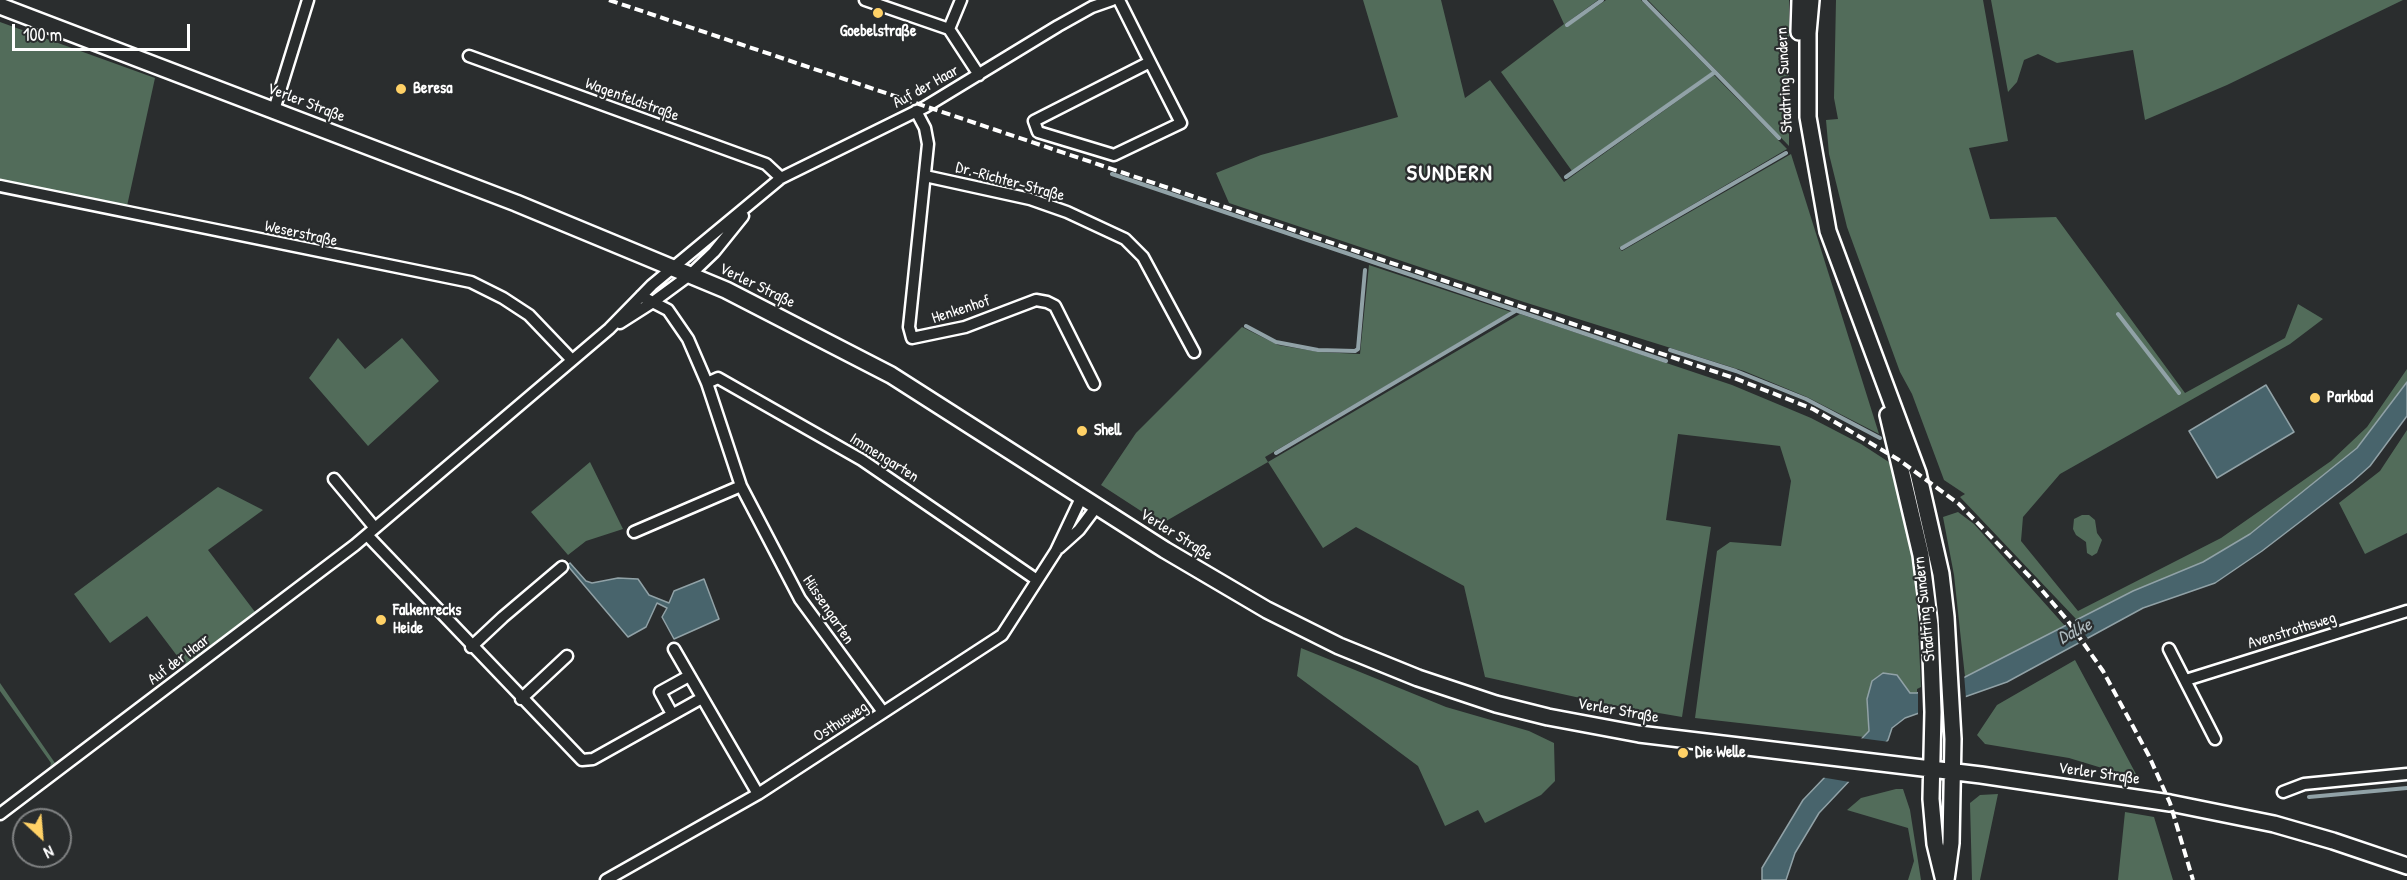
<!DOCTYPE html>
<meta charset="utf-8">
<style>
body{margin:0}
#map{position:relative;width:2407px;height:880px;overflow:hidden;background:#2a2d2e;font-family:"Patrick Hand",sans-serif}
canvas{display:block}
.north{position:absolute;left:12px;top:808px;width:60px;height:60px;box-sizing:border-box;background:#2a2d2e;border:2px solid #7f8182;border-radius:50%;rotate:154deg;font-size:16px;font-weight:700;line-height:24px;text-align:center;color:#fff}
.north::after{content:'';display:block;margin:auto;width:21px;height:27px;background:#ffd166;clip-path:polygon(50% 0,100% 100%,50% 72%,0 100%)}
.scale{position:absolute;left:12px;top:24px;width:178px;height:27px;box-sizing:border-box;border:3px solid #fff;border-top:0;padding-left:8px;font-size:18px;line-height:21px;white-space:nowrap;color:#fff;-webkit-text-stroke:4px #2a2d2e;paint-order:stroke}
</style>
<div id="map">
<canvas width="2407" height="880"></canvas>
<div class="north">N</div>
<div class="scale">100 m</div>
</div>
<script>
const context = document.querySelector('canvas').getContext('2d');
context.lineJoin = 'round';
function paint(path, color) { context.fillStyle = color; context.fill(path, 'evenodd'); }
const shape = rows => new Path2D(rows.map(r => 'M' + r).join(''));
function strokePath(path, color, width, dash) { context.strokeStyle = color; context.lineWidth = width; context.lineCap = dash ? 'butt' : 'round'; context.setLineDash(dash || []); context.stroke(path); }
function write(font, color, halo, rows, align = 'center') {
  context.font = font + ' "Patrick Hand",sans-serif'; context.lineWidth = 4.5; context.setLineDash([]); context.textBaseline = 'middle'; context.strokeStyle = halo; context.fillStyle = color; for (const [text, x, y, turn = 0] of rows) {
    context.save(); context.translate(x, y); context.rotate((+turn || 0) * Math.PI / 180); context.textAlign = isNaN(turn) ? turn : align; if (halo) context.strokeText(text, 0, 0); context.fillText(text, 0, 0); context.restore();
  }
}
const green = shape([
 [1363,0,1441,0,1465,98,1490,80,1564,182,1714,75,1787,149,1619,248,1622,251,1791,154,1879,434,1807,397,1744,371,1524,302,1229,203,1216,173,1261,155,1398,117],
 [1553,0,1598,0,1565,24,1567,27,1606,0,1641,0,1712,72,1572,171,1501,72,1564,24],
 [1648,0,1789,0,1789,146,1718,72],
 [1836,0,1983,0,2008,141,1969,148,1990,219,2056,217,2185,393,2285,338,2298,304,2323,319,2290,344,2060,474,2023,517,2021,541,2078,611,2221,538,2331,461,2367,427,2407,369,2407,382,2357,448,2250,534,2203,562,2133,591,2077,620,1960,497,1965,494,1944,480,1912,394,1900,372,1847,227,1829,154,1826,120,1838,119,1834,98],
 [1991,0,2403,0,2227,85,2145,120,2133,50,2057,63,2038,54,2024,60,2017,82,2008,92],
 [0,22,155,78,127,206,0,180],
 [1369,265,1511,312,1265,457,1268,462,1520,314,1732,385,1811,418,1861,444,1895,466,1905,506,1916,584,1921,687,1917,689,1917,693,1910,693,1897,675,1883,673,1872,681,1867,699,1869,731,1864,737,1695,718,1717,551,1730,542,1781,546,1791,481,1780,446,1678,434,1666,520,1711,527,1682,717,1612,705,1485,677,1464,586,1356,527,1323,548,1268,462,1161,524,1101,485,1136,433,1242,327,1278,345,1319,352,1360,354],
 [338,338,365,369,402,338,439,381,368,446,309,378],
 [2407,430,2407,533,2365,554,2339,503,2380,471],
 [590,462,623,529,586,541,568,555,531,512],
 [218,487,263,510,208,550,255,612,184,665,147,616,110,643,74,594],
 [1958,512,1974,524,2065,626,1965,677,1954,575,1943,517],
 [2089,515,2095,520,2097,533,2102,540,2097,553,2092,556,2087,553,2086,542,2076,535,2073,529,2074,519,2082,515],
 [1301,648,1446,707,1529,731,1554,743,1555,781,1541,795,1485,823,1478,810,1445,826,1418,766,1297,676],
 [2075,660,2136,774,2135,778,2069,758,1985,744,1977,735,1997,705],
 [0,683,55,763,50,766,51,763,0,691],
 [1896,789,1903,789,1910,810,1921,880,1908,880,1914,861,1908,828,1847,810,1861,798],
 [1998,794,1980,880,1972,880,1970,803,1980,795],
 [2125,812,2154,817,2173,880,2118,880]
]);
const water = shape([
 [2407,382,2407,416,2370,466,2352,482,2262,551,2215,583,2143,608,2007,682,1905,718,1892,728,1888,740,1819,813,1795,853,1786,880,1762,880,1762,868,1803,800,1869,731,1867,699,1872,681,1883,673,1897,675,1910,693,1917,693,1965,677,2133,591,2203,562,2250,534,2357,448,2407,382],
 [2266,385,2294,432,2217,478,2189,431,2266,385],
 [570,563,586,581,592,583,618,578,638,579,649,595,669,603,674,591,704,579,719,619,674,639,662,617,667,608,657,603,646,627,628,637,567,565,570,563]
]);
const pier = shape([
 [2074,619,2088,639,2079,644,2065,624],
 [1964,674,1966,699,1918,716,1918,690],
 [1859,738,1890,742,1850,782,1820,777]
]);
const stream = shape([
 [1644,0,1715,72],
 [1567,25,1602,0],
 [1112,174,1666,361],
 [1566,177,1715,72,1779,138],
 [1622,248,1786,153],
 [2118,314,2179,393],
 [1246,326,1276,342,1318,350,1355,351,1358,349,1365,270],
 [1670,350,1736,371,1806,399,1880,438],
 [1276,453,1517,310],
 [2309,797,2407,788]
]);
const minor = shape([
 [865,0,949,29,979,75],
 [1119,0,1150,62,1181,123,1114,155,1038,132,1034,121,1150,62],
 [949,29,961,0],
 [469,56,766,164,781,178],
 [274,110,308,0],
 [916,111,925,128,928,144,909,327,912,338,965,327,1036,300,1047,302,1055,306,1094,384],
 [925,176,1030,199,1067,212,1125,239,1143,257,1194,352],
 [0,186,471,282,503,298,529,315,572,360],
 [641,296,668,310,688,339,707,383,741,486,800,599,883,712],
 [620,323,653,302,691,274,714,252,743,216],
 [707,383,718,378,862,460,1037,580],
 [334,479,375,528],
 [634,532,741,486],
 [367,535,582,760,593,759,702,698],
 [1059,548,1079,530,1097,506],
 [471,647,503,617,562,567],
 [674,649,758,794],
 [2169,649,2215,739],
 [2186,680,2407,611],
 [521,699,567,656],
 [672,714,660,692,689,676],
 [2283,792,2304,784,2407,774],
 [0,814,355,545,609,329,652,285,781,178,925,107,1058,26,1092,7,1112,0],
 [606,880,758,794,1002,635,1056,551,1082,496]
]);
const secondary = shape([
 [1811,0,1808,33,1808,117,1828,231,1918,473,1941,574,1946,617,1953,739,1951,843,1946,880],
 [0,6,516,203,726,290,891,375,1165,550,1267,610,1339,646,1418,678,1496,704,1548,717,1639,734,1981,775,2170,803,2274,824,2333,841,2407,866],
 [1799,32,1800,0],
 [1888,415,1921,555,1930,625,1933,712,1931,799,1935,844,1943,877]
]);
const rail = shape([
 [609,0,1734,378,1813,409,1899,460,1959,504,2035,582,2068,621,2103,671,2149,756,2170,803,2193,880]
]);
const markers = [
 [878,13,6,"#ffd166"],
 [401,89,6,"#ffd166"],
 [2315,398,6,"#ffd166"],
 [1082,431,6,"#ffd166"],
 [381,620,6,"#ffd166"],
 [1683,753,6,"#ffd166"]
];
const poiNames = [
 ["Goebelstraße",878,32,"center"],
 ["Beresa",413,89],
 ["Parkbad",2327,398],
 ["Shell",1094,431],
 ["Falkenrecks",393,611],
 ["Heide",393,629],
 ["Die Welle",1695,753]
];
const streetNames = [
 ["Stadtring Sundern",1785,80,-93],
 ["Auf der Haar",926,87,-29],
 ["Wagenfeldstraße",632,100,20],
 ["Verler Straße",306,103,21],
 ["Dr.-Richter-Straße",1010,182,15],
 ["Weserstraße",301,234,12],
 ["Verler Straße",757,286,26],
 ["Henkenhof",961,310,-18],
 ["Immengarten",884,458,32],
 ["Verler Straße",1176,535,32],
 ["Stadtring Sundern",1925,609,-96],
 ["Hüssengarten",828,610,56],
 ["Avenstrothsweg",2292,631,-17],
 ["Auf der Haar",179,660,-37],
 ["Verler Straße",1618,711,10],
 ["Osthusweg",841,722,-33],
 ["Verler Straße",2099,774,8]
];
const waterNames = [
 ["Dalke",2075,632,-27]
];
const districtNames = [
 ["SUNDERN",1450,174]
];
paint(green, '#526c5a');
paint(water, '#48646c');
strokePath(water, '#91a2a7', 1.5);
paint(pier, '#2a2d2e');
strokePath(stream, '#91a2a7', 4);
strokePath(minor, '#fff', 15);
strokePath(secondary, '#fff', 20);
strokePath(minor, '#2a2d2e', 10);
strokePath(secondary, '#2a2d2e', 15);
strokePath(rail, '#fff', 4, [9, 4.5]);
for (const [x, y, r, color] of markers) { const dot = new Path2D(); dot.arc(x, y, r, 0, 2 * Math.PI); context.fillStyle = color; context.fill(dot); strokePath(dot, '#2a2d2e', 2); }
write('bold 16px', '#fff', '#2a2d2e', poiNames, 'left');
write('16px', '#fff', '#2a2d2e', streetNames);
write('italic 18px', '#adb9bd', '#2a2d2e', waterNames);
context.letterSpacing = '1.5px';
write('bold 22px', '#fff', '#2a2d2e', districtNames);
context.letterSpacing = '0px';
</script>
